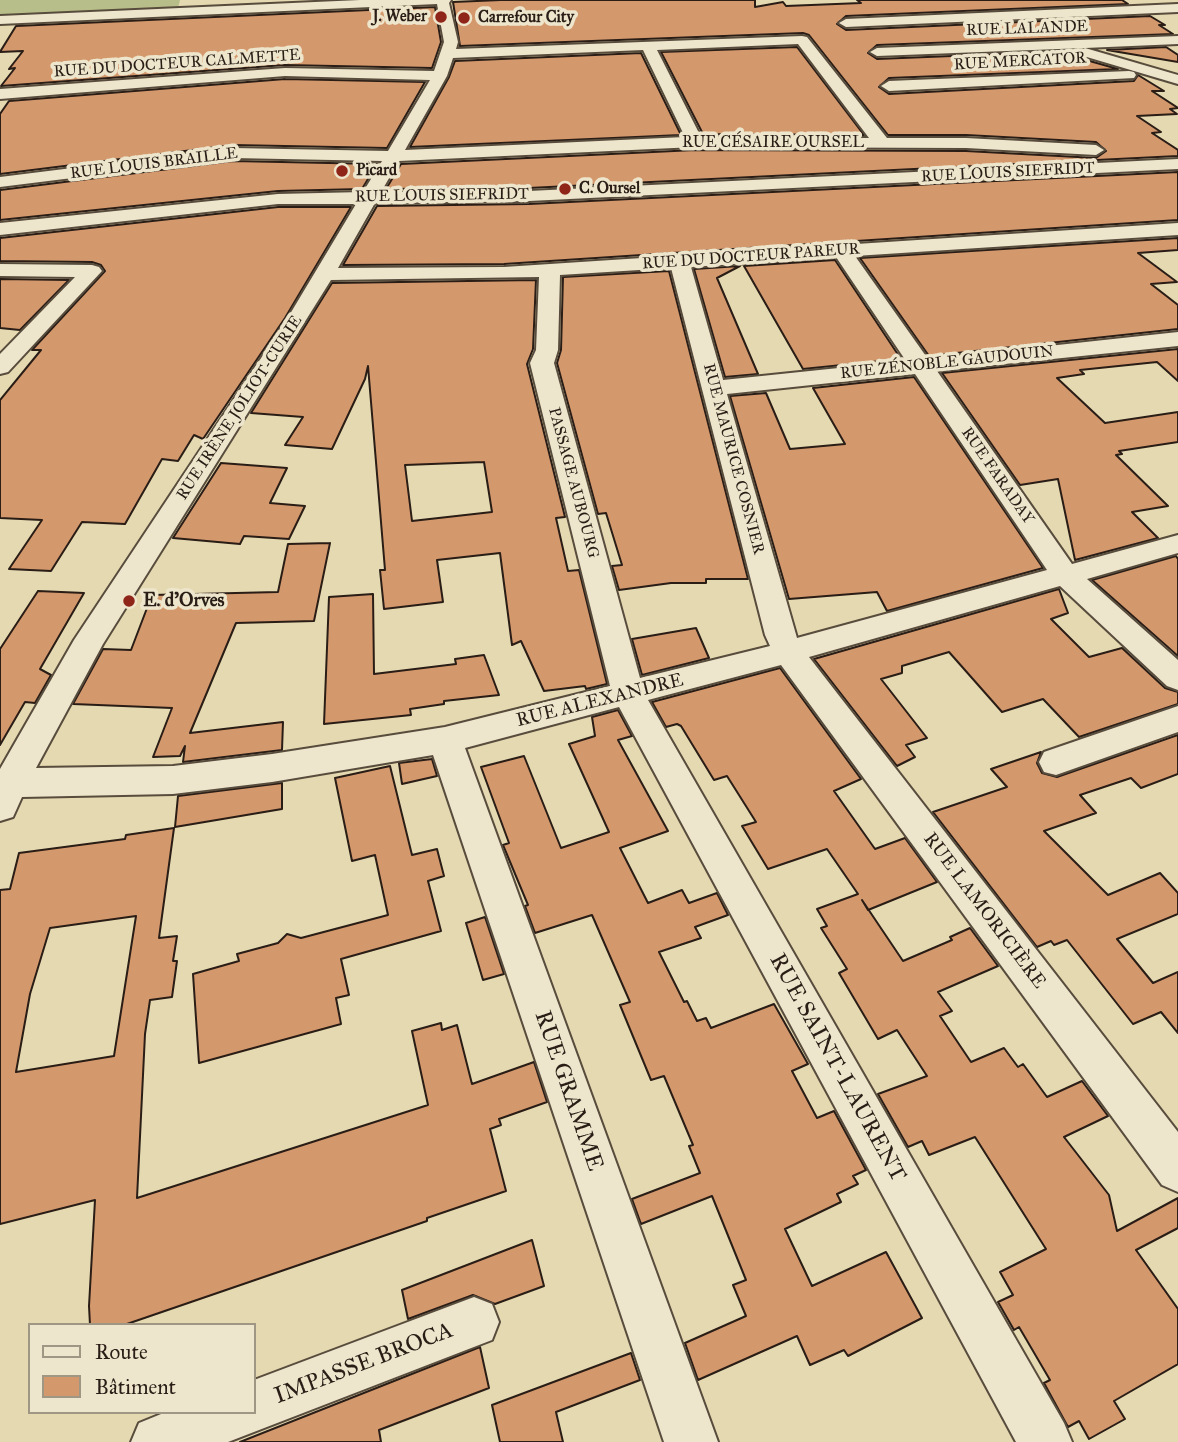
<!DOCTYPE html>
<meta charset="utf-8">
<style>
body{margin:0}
#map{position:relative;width:1178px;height:1442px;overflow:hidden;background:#e5d9b1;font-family:"IM FELL Great Primer",serif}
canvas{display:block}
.legend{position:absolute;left:28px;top:1323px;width:228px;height:91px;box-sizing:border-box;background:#eee6cc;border:2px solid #9f9683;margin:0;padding:9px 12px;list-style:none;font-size:21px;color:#291d16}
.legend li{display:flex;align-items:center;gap:14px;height:35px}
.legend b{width:35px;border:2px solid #9f9683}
</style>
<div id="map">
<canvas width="1178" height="1442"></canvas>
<ul class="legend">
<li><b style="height:9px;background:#eee6cc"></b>Route</li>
<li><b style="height:19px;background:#d4986d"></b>Bâtiment</li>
</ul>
</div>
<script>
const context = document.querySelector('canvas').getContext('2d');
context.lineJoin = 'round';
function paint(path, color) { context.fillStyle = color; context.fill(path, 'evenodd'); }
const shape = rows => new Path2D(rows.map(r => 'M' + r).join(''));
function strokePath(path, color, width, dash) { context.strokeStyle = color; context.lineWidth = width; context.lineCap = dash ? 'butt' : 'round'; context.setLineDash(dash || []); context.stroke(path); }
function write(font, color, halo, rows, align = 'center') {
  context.font = font + ' "IM FELL Great Primer",serif'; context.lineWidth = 7; context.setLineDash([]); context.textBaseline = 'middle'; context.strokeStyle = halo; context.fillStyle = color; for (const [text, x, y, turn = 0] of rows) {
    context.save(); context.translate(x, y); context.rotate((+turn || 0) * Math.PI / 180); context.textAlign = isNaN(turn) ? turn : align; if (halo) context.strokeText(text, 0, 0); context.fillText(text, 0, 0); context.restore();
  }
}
const green = shape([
 [0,0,180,0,178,8,0,16]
]);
const building = shape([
 [501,0,755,0,755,7,783,2,786,6,861,3,857,0,1122,0,1128,4,846,16,837,24,846,30,1150,16,1165,25,1159,25,1173,34,877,45,868,53,877,59,1076,51,1079,58,1118,69,889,78,879,87,889,94,1134,81,1138,75,1164,91,1152,91,1178,108,1170,109,1177,114,1137,116,1161,132,1152,133,1178,150,1178,156,529,188,386,189,401,164,695,150,966,151,1096,158,1106,151,1096,142,966,135,888,135,809,35,803,33,460,46,453,2,501,0],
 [435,7,441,42,432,68,285,65,1,86,15,68,9,69,23,51,0,52,16,26,435,7],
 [797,47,864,135,703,134,661,52,797,47],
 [1166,47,1178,55,1178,62,1107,50,1166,47],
 [641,53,681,135,410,147,449,77,455,61,641,53],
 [285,79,425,82,387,148,233,145,0,174,0,114,9,101,285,79],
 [233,161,377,164,362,189,278,191,0,220,0,190,233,161],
 [1178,172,1178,220,504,264,343,265,377,206,529,204,1178,172],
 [278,207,351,207,285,318,203,439,194,435,178,461,162,459,125,524,82,522,51,571,9,569,42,520,0,518,0,400,41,350,32,350,105,271,101,265,92,262,0,261,0,238,278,207],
 [1178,238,1178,250,1138,253,1177,282,1151,284,1178,305,1178,329,929,356,860,258,1178,238],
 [835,260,901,359,803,369,744,266,835,260],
 [740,266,717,278,758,374,725,377,694,269,740,266],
 [669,271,748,579,706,579,706,583,671,583,619,590,612,566,622,565,606,513,598,514,557,363,561,350,563,277,669,271],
 [0,279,69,280,20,330,0,328,0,279],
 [536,280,533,349,527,364,565,517,556,518,568,571,579,570,607,684,586,689,585,686,544,691,521,641,512,645,500,553,437,560,443,602,384,609,380,570,385,570,368,366,365,379,332,449,285,445,303,417,251,413,332,283,536,280],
 [484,462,492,512,412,521,405,465,484,462],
 [1178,349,1178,381,1157,362,1080,370,1084,374,1057,378,1105,423,1178,412,1178,442,1119,451,1122,454,1116,455,1168,506,1132,512,1158,538,1075,560,1058,479,1020,485,942,373,1178,349],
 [914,377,1043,568,887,611,877,592,789,599,730,396,766,393,790,449,845,444,813,388,914,377],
 [221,463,287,468,270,503,305,506,289,539,244,536,240,544,173,538,221,463],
 [330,543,314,621,236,623,190,733,283,722,282,750,183,762,185,746,180,756,153,757,172,708,73,704,103,649,131,650,152,595,278,592,288,544,330,543],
 [1176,556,1178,559,1178,656,1092,580,1176,556],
 [1059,589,1068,613,1051,619,1089,657,1122,648,1165,688,1178,692,1178,704,1079,737,1043,699,1002,712,949,652,902,666,902,673,881,679,927,738,906,745,915,757,897,766,814,659,1059,589],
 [38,591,84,593,40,669,51,675,35,703,25,702,0,745,0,649,38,591],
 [373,594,374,674,456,664,455,659,484,655,499,695,444,701,444,704,410,709,411,715,324,724,329,597,373,594],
 [696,628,709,658,642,675,632,639,696,628],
 [780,668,861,779,834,791,875,849,905,838,937,882,868,910,862,900,903,961,952,940,950,937,970,928,998,966,938,992,952,1011,940,1016,971,1062,1004,1048,1018,1067,1023,1064,1047,1097,1082,1081,1108,1116,1064,1137,1109,1195,1117,1231,1178,1198,1178,1228,1136,1250,1178,1309,1178,1364,1114,1401,1125,1419,1089,1439,1079,1421,1068,1427,1044,1383,1050,1380,1019,1327,1014,1330,998,1302,1013,1295,1000,1272,1046,1249,975,1137,929,1155,922,1141,908,1147,878,1094,927,1076,897,1030,878,1039,839,973,847,969,821,928,827,926,817,909,858,894,827,849,768,869,742,826,756,822,727,776,714,780,681,726,677,724,666,727,652,702,780,668],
 [618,710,632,736,618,740,668,831,620,848,648,903,682,890,689,903,717,893,728,915,695,927,701,938,659,952,684,1002,687,1001,697,1021,706,1018,711,1028,774,1004,808,1064,792,1071,817,1118,834,1111,866,1170,853,1176,858,1184,837,1194,841,1202,785,1229,812,1286,886,1252,922,1318,848,1356,844,1350,810,1365,797,1336,698,1380,685,1343,746,1316,733,1285,746,1280,712,1196,641,1224,632,1199,700,1173,689,1146,693,1145,664,1076,651,1080,620,1005,630,1002,592,915,535,933,525,906,528,905,503,845,509,843,481,767,524,756,561,848,609,832,569,744,595,736,592,717,618,710],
 [1178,735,1178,774,1141,788,1131,778,1080,795,1096,813,1044,831,1108,895,1160,873,1178,893,1178,914,1117,939,1153,983,1178,972,1178,1033,1161,1012,1133,1024,1067,940,1054,945,1051,941,1037,947,933,812,1007,787,991,769,1041,752,1037,763,1042,773,1057,777,1178,735],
 [432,759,437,776,402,784,399,763,432,759],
 [390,766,412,855,437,849,444,876,428,881,441,931,341,959,349,995,336,998,341,1024,199,1063,193,974,239,961,237,954,278,943,287,934,301,938,388,915,375,855,352,861,335,778,390,766],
 [282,783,282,809,175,827,178,796,282,783],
 [174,828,159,938,177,936,173,961,177,961,172,997,150,1000,145,1034,137,1198,428,1105,412,1031,441,1023,442,1030,457,1025,472,1084,534,1062,547,1102,499,1119,501,1125,490,1129,506,1191,427,1218,427,1221,124,1325,90,1325,89,1306,95,1200,0,1224,0,890,10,889,19,853,125,839,126,835,174,828],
 [136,916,114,1056,16,1072,30,994,50,928,136,916],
 [485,917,504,974,483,980,466,923,485,917],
 [532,1240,544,1286,495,1304,473,1295,408,1319,402,1290,532,1240],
 [480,1347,489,1388,379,1430,381,1442,240,1442,480,1347],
 [631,1353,640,1380,556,1412,563,1442,500,1442,492,1405,631,1353]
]);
const minor = shape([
 [360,0,451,0,449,3,458,42,456,49,802,36,807,37,887,138,966,138,1096,145,1104,150,1096,155,966,148,695,147,399,161,381,192,529,191,1178,159,1178,169,529,201,375,203,338,268,504,267,1178,223,1178,235,855,256,928,359,1178,332,1178,346,937,371,1072,564,1178,535,1178,553,1087,579,1178,660,1178,690,1167,686,1060,586,809,657,1178,1132,1178,1192,1162,1185,781,665,648,700,1064,1423,1072,1442,1016,1442,619,707,465,748,718,1442,664,1442,433,755,272,782,173,794,22,797,13,817,0,821,0,769,74,640,287,319,356,204,278,204,0,235,0,223,278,194,363,192,382,161,233,158,0,187,0,177,233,148,388,151,430,80,285,76,0,99,0,89,285,68,434,71,444,42,437,4,0,24,0,16,360,0],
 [798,44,869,138,701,137,657,50,798,44],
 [643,50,685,137,405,150,447,76,453,58,643,50],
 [836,257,906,361,723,380,691,267,836,257],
 [671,268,765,635,770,646,640,678,554,363,558,350,560,275,671,268],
 [539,277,536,350,530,363,610,686,445,727,272,754,173,766,36,768,103,644,331,280,539,277],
 [915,374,1047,570,797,638,727,394,915,374],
 [1178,4,1178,12,846,27,839,23,846,19,1178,4],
 [1178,36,1178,44,1085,48,1178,75,1178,84,1080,55,1078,52,1085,48,877,56,870,52,877,48,1178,36],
 [1129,71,1134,72,1136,75,1134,78,889,91,881,86,889,81,1129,71],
 [0,264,92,265,99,267,102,271,8,372,0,374,0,354,75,277,0,276,0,264],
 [1178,706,1178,732,1056,775,1044,772,1039,762,1044,752,1178,706],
 [474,1297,492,1304,499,1322,492,1340,228,1442,131,1442,139,1423,166,1412,254,1412,254,1380,474,1297]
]);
const markers = [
 [441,17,7,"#8f2418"],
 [464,18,7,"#8f2418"],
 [342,171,7,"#8f2418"],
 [565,189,7,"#8f2418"],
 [129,601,7,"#8f2418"]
];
const farPoinames = [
 ["J. Weber",427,17,"right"],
 ["Carrefour City",478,18],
 ["Picard",356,171],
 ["C. Oursel",579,189]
];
const farStreetnames = [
 ["RUE LALANDE",1027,29,-2],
 ["RUE MERCATOR",1020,62,-3],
 ["RUE DU DOCTEUR CALMETTE",177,64,-4],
 ["RUE CÉSAIRE OURSEL",773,143],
 ["RUE LOUIS BRAILLE",154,164,-7],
 ["RUE LOUIS SIEFRIDT",1008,173,-3],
 ["RUE LOUIS SIEFRIDT",442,196,-1],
 ["RUE DU DOCTEUR PAREUR",751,257,-4],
 ["RUE ZÉNOBLE GAUDOUIN",947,363,-6],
 ["RUE IRÈNE JOLIOT-CURIE",240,408,-57],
 ["RUE MAURICE COSNIER",733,459,75],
 ["RUE FARADAY",997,476,55],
 ["PASSAGE AUBOURG",573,483,75]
];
const poiNames = [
 ["E. d’Orves",143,601]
];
const streetNames = [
 ["RUE ALEXANDRE",600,701,-14],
 ["RUE LAMORICIÈRE",984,911,53]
];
const nearStreetnames = [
 ["RUE SAINT-LAURENT",837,1068,61],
 ["RUE GRAMME",568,1091,71],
 ["IMPASSE BROCA",364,1364,-21]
];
paint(green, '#b8be89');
paint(building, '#d4986d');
strokePath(building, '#291d16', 2);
strokePath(minor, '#584c3d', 4);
paint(minor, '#eee6cc');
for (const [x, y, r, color] of markers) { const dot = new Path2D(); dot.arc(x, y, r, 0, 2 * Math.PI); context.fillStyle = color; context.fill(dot); strokePath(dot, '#eee6cc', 2.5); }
write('bold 16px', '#291d16', '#eee6cc', farPoinames, 'left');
write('16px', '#291d16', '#eee6cc', farStreetnames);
write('bold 19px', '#291d16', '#eee6cc', poiNames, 'left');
write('19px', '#291d16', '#eee6cc', streetNames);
write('23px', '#291d16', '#eee6cc', nearStreetnames);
</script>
